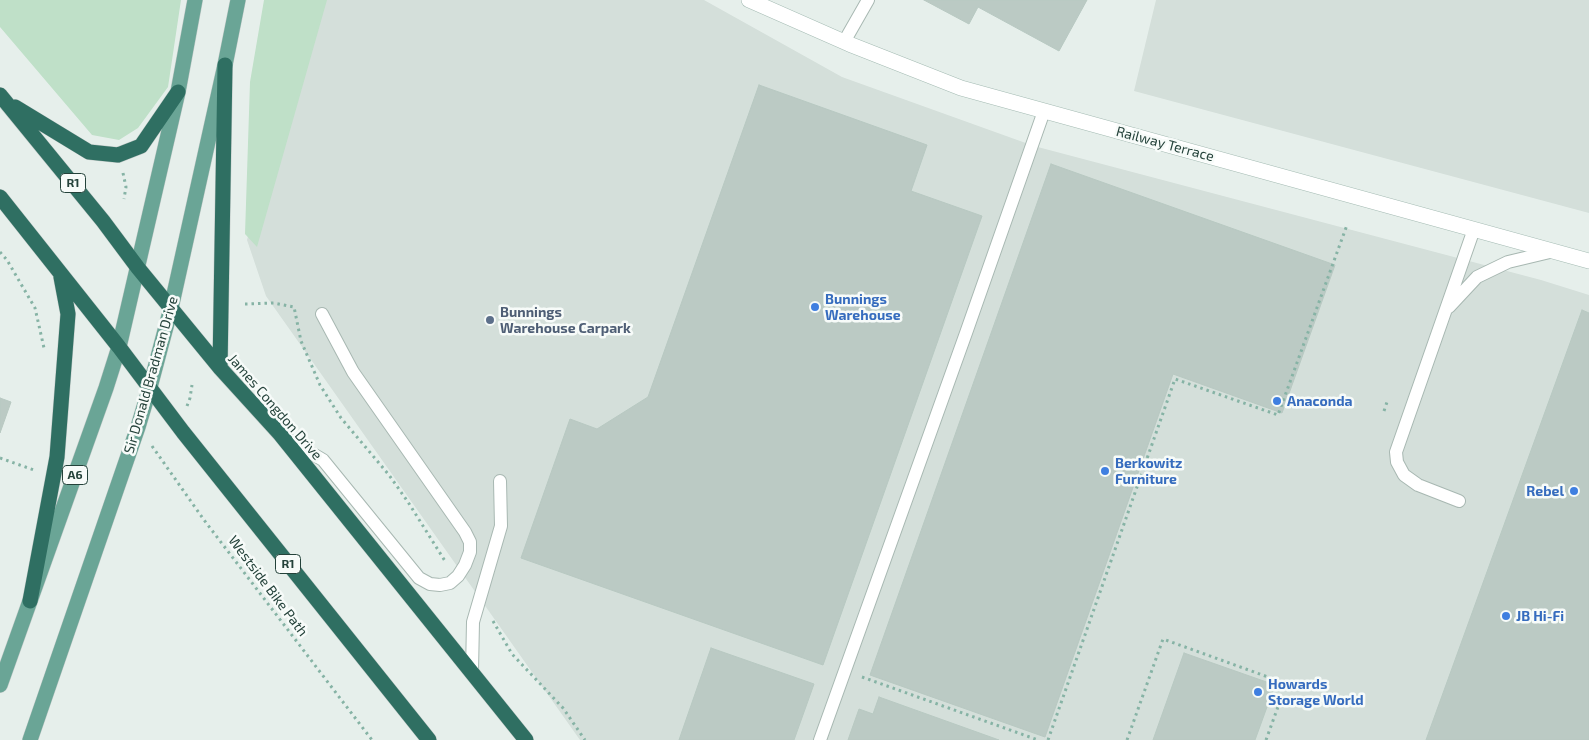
<!DOCTYPE html>
<style>
body{margin:0}
canvas{display:block;background:#e6efeb}
</style>
<canvas width="1589" height="740"></canvas>
<script>
const context = document.querySelector('canvas').getContext('2d');
context.lineJoin = 'round';
function paint(path, color) { context.fillStyle = color; context.fill(path, 'evenodd'); }
const shape = rows => new Path2D(rows.map(r => 'M' + r).join(''));
function strokePath(path, color, width, dash) { context.strokeStyle = color; context.lineWidth = width; context.lineCap = dash ? 'butt' : 'round'; context.setLineDash(dash || []); context.stroke(path); }
function write(font, color, halo, rows, align = 'center') {
  context.font = font + ' "Exo 2",sans-serif'; context.lineWidth = 5; context.setLineDash([]); context.textBaseline = 'middle'; context.strokeStyle = halo; context.fillStyle = color; for (const [text, x, y, turn = 0] of rows) {
    context.save(); context.translate(x, y); context.rotate((+turn || 0) * Math.PI / 180); context.textAlign = isNaN(turn) ? turn : align; if (halo) context.strokeText(text, 0, 0); context.fillText(text, 0, 0); context.restore();
  }
}
const built = shape([
 [314,0,704,0,842,77,1034,146,1541,280,1589,295,1589,740,580,740,266,296,247,240],
 [1156,0,1589,0,1589,213,1134,91]
]);
const green = shape([
 [0,0,181,0,168,87,138,128,119,140,92,135,0,27],
 [264,0,327,0,257,247,245,234,250,82]
]);
const building = shape([
 [924,0,1087,0,1059,51,978,7,969,24,924,0],
 [759,85,927,145,911,191,982,216,823,665,521,558,570,419,597,429,648,397,759,85],
 [1051,164,1335,265,1282,413,1173,374,1045,737,870,675,1051,164],
 [1582,310,1589,313,1589,740,1426,740,1582,310],
 [0,398,11,402,0,433,0,398],
 [711,648,814,684,794,740,679,740,711,648],
 [1184,653,1275,685,1255,740,1153,740,1184,653],
 [879,697,999,740,848,740,859,709,873,714,879,697]
]);
const path = shape([
 [123,173,126,187,124,199],
 [0,252,7,260,35,308,44,348],
 [245,304,274,303,294,307,301,341,320,385,341,418,389,475,408,502,445,561],
 [187,406,190,398,192,385],
 [1384,411,1387,402],
 [152,446,204,520,372,740],
 [0,458,34,470],
 [493,621,512,654,563,708,585,740],
 [862,677,1038,740],
 [1048,740,1175,379,1278,415,1347,225],
 [1127,740,1163,639,1268,677],
 [1266,740,1279,704]
]);
const lane = shape([
 [844,42,868,0],
 [1449,307,1477,277,1508,262,1554,251],
 [284,437,323,460,419,578,430,584,440,585,450,583,458,576,465,565,470,552,470,542,465,532,353,372,322,314],
 [1459,501,1418,485,1404,475,1397,462,1396,452,1474,229],
 [472,671,473,622,501,526,500,481],
 [820,740,966,333,1044,111]
]);
const secondary = shape([
 [749,0,849,44,961,88,1589,261]
]);
const primary = shape([
 [0,685,106,388,119,347,178,92,195,0],
 [30,740,138,427,150,387,171,308,225,65,238,0]
]);
const highway = shape([
 [0,95,103,221,138,268,220,368,280,434,526,740],
 [15,107,89,152,118,155,141,146,178,92],
 [0,197,119,347,183,432,429,740],
 [220,368,225,65],
 [30,601,57,457,68,314,61,277]
]);
const markers = [
 [815,307,5,"#3f7fe0"],
 [490,320,5,"#5c6f8a"],
 [1277,401,5,"#3f7fe0"],
 [1105,471,5,"#3f7fe0"],
 [1574,491,5,"#3f7fe0"],
 [1506,616,5,"#3f7fe0"],
 [1258,692,5,"#3f7fe0"]
];
const shields = [
 [73,183,25],
 [75,475,25],
 [288,564,25]
];
const shieldNames = [
 ["R1",73,183],
 ["A6",75,475],
 ["R1",288,564]
];
const streetNames = [
 ["Railway Terrace",1165,144,15],
 ["Sir Donald Bradman Drive",151,375,-74],
 ["James Congdon Drive",275,407,49],
 ["Westside Bike Path",268,586,53]
];
const shopNames = [
 ["Bunnings",825,299],
 ["Warehouse",825,315],
 ["Anaconda",1287,401],
 ["Berkowitz",1115,463],
 ["Furniture",1115,479],
 ["Rebel",1564,491,"right"],
 ["JB Hi-Fi",1516,616],
 ["Howards",1268,684],
 ["Storage World",1268,700]
];
const serviceNames = [
 ["Bunnings",500,312],
 ["Warehouse Carpark",500,328]
];
paint(built, '#d4dfda');
paint(green, '#bfe0c8');
paint(building, '#bbcac4');
strokePath(building, '#b8c9c2', 1);
strokePath(lane, '#a8b8b2', 14);
strokePath(secondary, '#a4bbb3', 16);
strokePath(primary, '#c2cac8', 16);
strokePath(highway, '#c2cac8', 16);
strokePath(path, '#86b3a5', 3, [2.5, 4]);
strokePath(lane, '#fff', 12);
strokePath(secondary, '#fff', 15);
strokePath(primary, '#6aa596', 15);
strokePath(highway, '#2f6f62', 15);
for (const [x, y, r, color] of markers) { const dot = new Path2D(); dot.arc(x, y, r, 0, 2 * Math.PI); context.fillStyle = color; context.fill(dot); strokePath(dot, '#f7fbf9', 2); }
for (const [x, y, w] of shields) { const box = new Path2D(); box.roundRect(x - w / 2, y - 9.5, w, 19, 4); context.fillStyle = '#f7fbf9'; context.fill(box); strokePath(box, '#24423a', 1); }
write('bold 12px', '#24423a', null, shieldNames);
write('14px', '#24423a', '#f7fbf9', streetNames);
write('bold 14px', '#366cbe', '#f7fbf9', shopNames, 'left');
write('bold 14px', '#4e5e75', '#f7fbf9', serviceNames, 'left');
</script>
